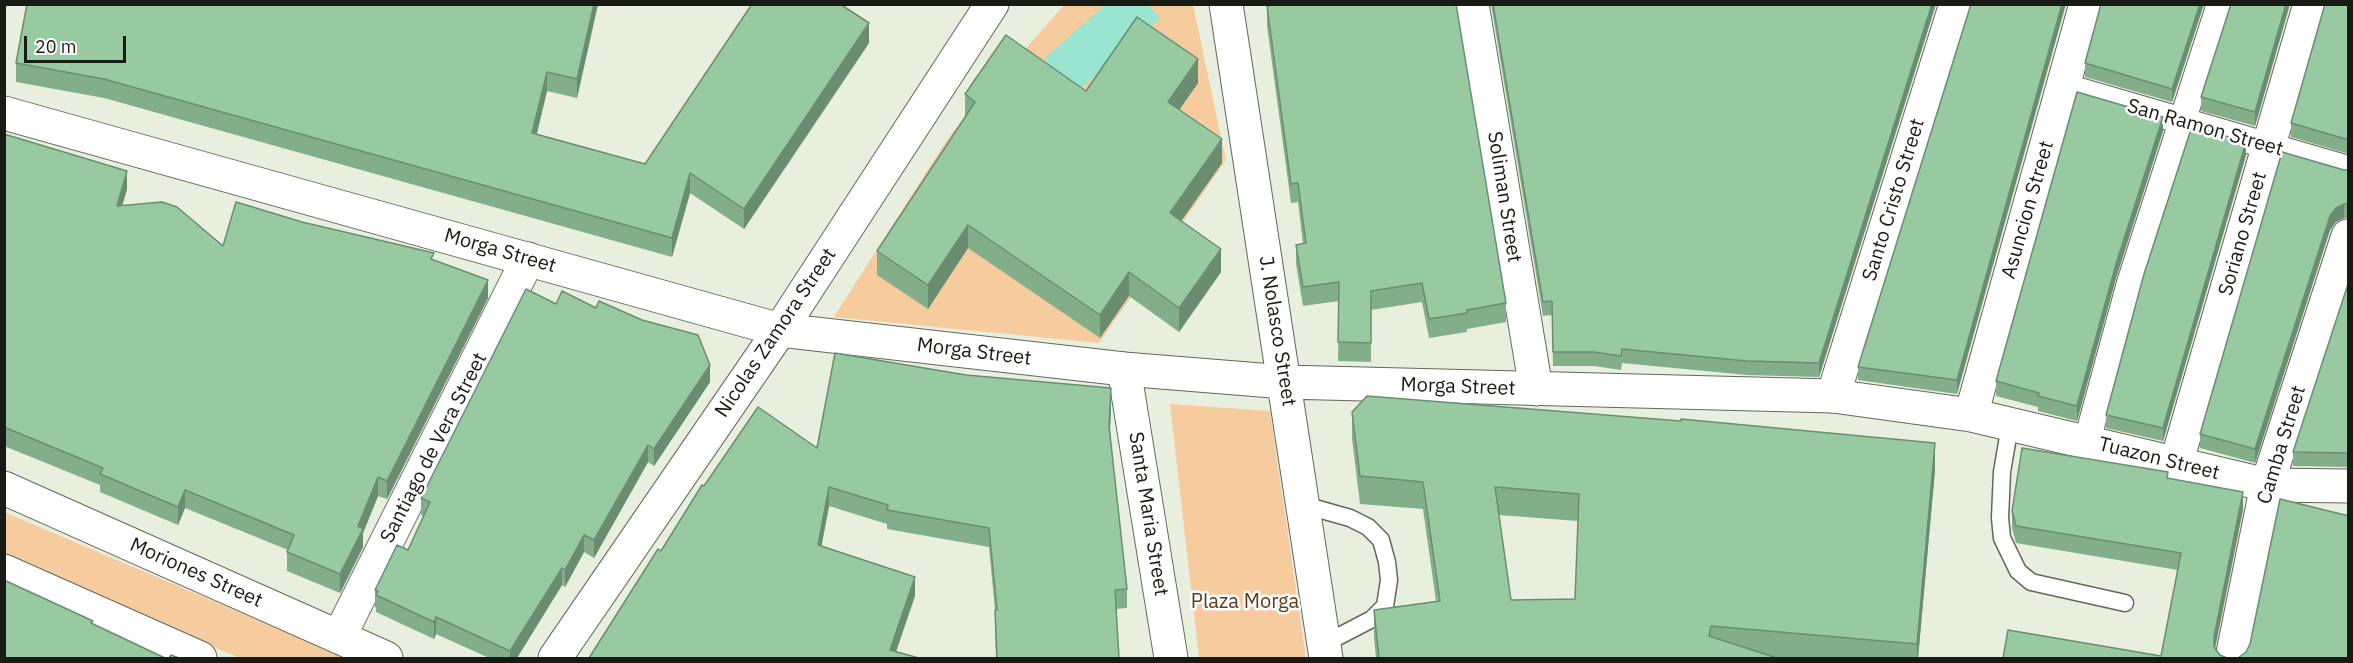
<!DOCTYPE html>
<style>
body{margin:0}
#map{position:relative;width:2353px;height:663px;overflow:hidden;background:#e9efde;font-family:"IBM Plex Sans",sans-serif}
canvas{display:block}
.frame{position:absolute;inset:0;border:6px solid #181a14;pointer-events:none}
.scale{position:absolute;left:24px;top:36px;width:102px;height:27px;box-sizing:border-box;border:3px solid #181a14;border-top:0;padding-left:8px;font-size:18px;line-height:21px;white-space:nowrap;color:#181a14;-webkit-text-stroke:4px #fff;paint-order:stroke}
</style>
<div id="map">
<canvas width="2353" height="663"></canvas>
<div class="frame"></div>
<div class="scale">20 m</div>
</div>
<script>
const context = document.querySelector('canvas').getContext('2d');
context.lineJoin = 'round';
function paint(path, color) { context.fillStyle = color; context.fill(path, 'evenodd'); }
const shape = rows => new Path2D(rows.map(r => 'M' + r).join(''));
function strokePath(path, color, width, dash) { context.strokeStyle = color; context.lineWidth = width; context.lineCap = dash ? 'butt' : 'round'; context.setLineDash(dash || []); context.stroke(path); }
function write(font, color, halo, rows, align = 'center') {
  context.font = font + ' "IBM Plex Sans",sans-serif'; context.lineWidth = 5; context.setLineDash([]); context.textBaseline = 'middle'; context.strokeStyle = halo; context.fillStyle = color; for (const [text, x, y, turn = 0] of rows) {
    context.save(); context.translate(x, y); context.rotate((+turn || 0) * Math.PI / 180); context.textAlign = isNaN(turn) ? turn : align; if (halo) context.strokeText(text, 0, 0); context.fillText(text, 0, 0); context.restore();
  }
}
const green = shape([
 [1064,5,1193,5,1226,160,1099,343,834,317,950,135],
 [1170,404,1270,411,1306,658,1199,658],
 [4,512,347,658,240,658,5,559]
]);
const water = shape([
 [1105,5,1148,5,1160,18,1075,94,1044,59]
]);
const service = shape([
 [2010,425,2002,472,2000,518,2002,538,2018,571,2031,582,2125,603],
 [1304,505,1350,518,1368,527,1381,540,1387,562,1389,580,1385,606,1372,619,1324,644]
]);
const pedestrian = shape([
 [2062,86,2348,169],
 [2087,441,2130,283,2220,4]
]);
const minor = shape([
 [1472,4,1536,389],
 [1124,369,1171,658],
 [1833,396,1956,4],
 [2176,464,2310,4],
 [339,637,528,259],
 [2232,658,2267,485,2348,236]
]);
const tertiary = shape([
 [1226,4,1326,658],
 [4,113,780,330,1124,369,1285,382,1833,396,1971,415,2267,485,2348,486],
 [1971,415,2086,4],
 [555,658,780,330,992,4]
]);
const secondary = shape([
 [4,488,386,658],
 [4,571,200,658]
]);
const wall = shape([
 [27,4,598,4,577,98,547,91,537,134,645,164,869,43,744,229,690,193,672,257,104,98,16,82,16,63],
 [1277,4,1456,4,1506,303,1506,322,1467,329,1467,332,1429,338,1422,302,1371,310,1371,362,1338,361,1339,301,1303,306,1296,264,1296,245,1303,244,1298,202,1291,203,1267,26,1267,6],
 [1491,4,1936,4,1819,377,1747,375,1622,363,1621,370,1594,366,1553,366,1552,315,1543,316],
 [1971,4,1957,394,1858,380,1858,367],
 [2204,4,2172,102,2085,77,2085,63],
 [2290,4,2255,126,2201,111,2201,97],
 [2349,4,2349,154,2291,137,2291,123],
 [1198,83,1179,110,1222,163,1181,221,1221,272,1179,332,1129,296,1100,338,968,248,928,309,877,275,877,251,965,118,965,94,1086,91],
 [2163,131,2116,278,2077,421,2038,411,2038,407,1996,396,1996,381],
 [4,134,127,189,122,205,223,246,434,260,488,298,387,499,378,496,363,533,363,547,340,593,287,571,287,552,288,550,185,508,178,525,100,492,100,485,4,446],
 [2246,155,2163,441,2106,428,2106,415],
 [2344,170,2349,170,2349,218,2344,218,2336,222,2330,230,2255,463,2200,448,2200,434],
 [2349,281,2349,468,2345,467,2293,466,2293,452],
 [710,382,654,466,648,462,594,558,584,552,565,587,562,585,517,658,489,658,436,634,434,639,376,612,376,608,375,607,375,590,408,550,424,516,421,515,421,498],
 [1111,408,1110,432,1127,589,1127,608,1116,609,1119,658,996,658,995,629,995,610,989,547,887,529,887,524,829,506,821,546,915,596,589,658,704,486],
 [1352,412,1935,470,1918,658,1376,658,1374,637,1374,610,1436,601,1423,509,1360,504,1352,439],
 [1499,515,1578,521,1575,599,1511,600],
 [2168,479,2243,510,2161,656,2178,570,2016,543,2012,528,2012,511]
]);
const shadedWall = shape([
 [594,4,598,4,577,98,577,79],
 [1932,4,1936,4,1819,377,1819,363],
 [2062,4,2066,4,1957,394,1957,380],
 [2200,4,2204,4,2172,102,2172,89],
 [2286,4,2290,4,2255,126,2255,112],
 [869,23,869,43,744,229,744,209],
 [1198,59,1198,83,1168,126,1168,102],
 [547,72,547,91,532,152,532,133],
 [2163,117,2163,131,2116,278,2077,421,2077,406,2116,264],
 [1222,139,1222,163,1170,237,1170,213],
 [2246,142,2246,155,2163,441,2163,428],
 [127,171,127,189,117,224,117,206],
 [690,173,690,193,672,257,672,238],
 [2344,204,2344,218,2336,222,2330,230,2255,463,2255,449,2330,216,2336,208],
 [968,225,968,248,928,309,928,285],
 [1221,249,1221,272,1179,332,1179,308],
 [1129,272,1129,296,1100,338,1100,315],
 [488,280,488,298,387,499,387,481],
 [710,365,710,382,654,466,654,449],
 [1111,388,1111,408,1109,445,1109,426],
 [1935,443,1935,470,1918,658,1917,658,1917,644],
 [648,445,648,462,594,558,594,540],
 [378,477,378,496,363,533,363,547,340,593,340,574],
 [829,487,829,506,818,565,818,545],
 [185,490,185,508,178,525,178,507],
 [2243,492,2243,510,2214,654,2214,637],
 [584,535,584,552,565,587,565,570],
 [562,568,562,585,517,658,510,658,510,651],
 [915,577,915,596,894,658,890,650],
 [436,617,436,634,434,639,434,622]
]);
const building = shape([
 [27,4,594,4,577,79,547,72,532,133,645,164,752,4,840,4,869,23,744,209,690,173,672,238,104,79,16,63,27,4],
 [1280,4,1456,4,1506,303,1467,310,1467,313,1429,319,1422,283,1371,291,1371,343,1338,342,1339,282,1303,287,1296,245,1306,243,1298,183,1291,184,1267,6,1280,4],
 [1493,4,1932,4,1819,363,1747,361,1622,349,1621,356,1594,352,1553,352,1552,301,1543,302,1493,4],
 [1971,4,2062,4,1957,380,1858,367,1971,4],
 [2101,4,2200,4,2172,89,2085,63,2101,4],
 [2231,4,2286,4,2255,112,2201,97,2231,4],
 [2325,4,2349,4,2349,140,2291,123,2325,4],
 [1137,17,1198,59,1168,102,1222,139,1170,213,1221,249,1179,308,1129,272,1100,315,968,225,928,285,877,251,975,102,965,94,1006,35,1086,91,1137,17],
 [2077,92,2163,117,2116,264,2077,406,2038,396,2039,393,1996,381,2077,92],
 [2192,126,2246,142,2163,428,2106,415,2144,274,2192,126],
 [4,134,127,171,117,206,162,202,177,207,223,246,236,202,302,222,434,253,431,259,488,280,387,481,378,477,358,526,363,529,340,574,287,552,294,535,185,490,178,507,100,474,103,468,4,427,4,134],
 [2282,152,2344,170,2349,170,2349,204,2344,204,2336,208,2330,216,2255,449,2200,434,2282,152],
 [2349,281,2349,454,2345,453,2293,452,2349,281],
 [526,289,556,304,562,291,596,308,599,301,642,320,698,335,710,365,654,449,648,445,594,540,584,535,565,570,562,568,510,651,436,617,434,622,376,595,378,591,375,590,397,545,408,550,430,502,421,498,526,289],
 [835,353,966,375,1111,388,1109,426,1127,589,1115,590,1119,658,997,658,995,610,997,610,989,528,887,510,888,505,829,487,818,545,915,577,890,650,919,658,589,658,658,549,661,551,702,485,704,486,758,407,817,448,835,353],
 [1367,396,1681,421,1681,419,1935,443,1917,644,1711,626,1709,636,1777,658,1379,658,1374,610,1440,601,1423,482,1360,476,1352,412,1367,396],
 [1495,487,1579,494,1575,599,1511,600,1495,487],
 [2022,448,2168,472,2167,478,2243,492,2214,637,2214,647,2220,655,2227,658,2003,658,2008,630,2161,656,2181,553,2016,526,2012,511,2022,448],
 [2280,499,2349,516,2349,658,2230,658,2238,658,2246,652,2250,644,2280,499],
 [4,580,93,621,91,623,165,658,4,658,4,580],
 [171,655,179,658,169,658,171,655]
]);
const streetNames = [
 ["San Ramon Street",2205,128,16],
 ["Soliman Street",1504,197,81],
 ["Santo Cristo Street",1894,200,-73],
 ["Asuncion Street",2028,210,-74],
 ["Soriano Street",2243,234,-74],
 ["Morga Street",500,251,16],
 ["J. Nolasco Street",1277,331,81],
 ["Nicolas Zamora Street",776,333,-56],
 ["Morga Street",974,352,7],
 ["Morga Street",1458,387,2],
 ["Camba Street",2282,445,-73],
 ["Santiago de Vera Street",434,448,-63],
 ["Tuazon Street",2159,459,14],
 ["Santa Maria Street",1148,514,81],
 ["Moriones Street",196,573,24]
];
const parkNames = [
 ["Plaza Morga",1245,602]
];
paint(green, '#f6cb9e');
paint(water, '#9ae4d2');
strokePath(service, '#63685a', 19);
strokePath(pedestrian, '#63685a', 28);
strokePath(minor, '#63685a', 35);
strokePath(tertiary, '#63685a', 35);
strokePath(secondary, '#63685a', 35);
strokePath(service, '#fff', 16);
strokePath(pedestrian, '#fff', 26);
strokePath(minor, '#fff', 33);
strokePath(tertiary, '#fff', 33);
strokePath(secondary, '#fff', 33);
paint(wall, '#82ae8a');
paint(shadedWall, '#6a8d71');
paint(building, '#97caa1');
strokePath(building, '#6a8d71', 1.5);
write('20px', '#181a14', '#fff', streetNames);
write('20px', '#5a3d19', '#fff', parkNames);
</script>
